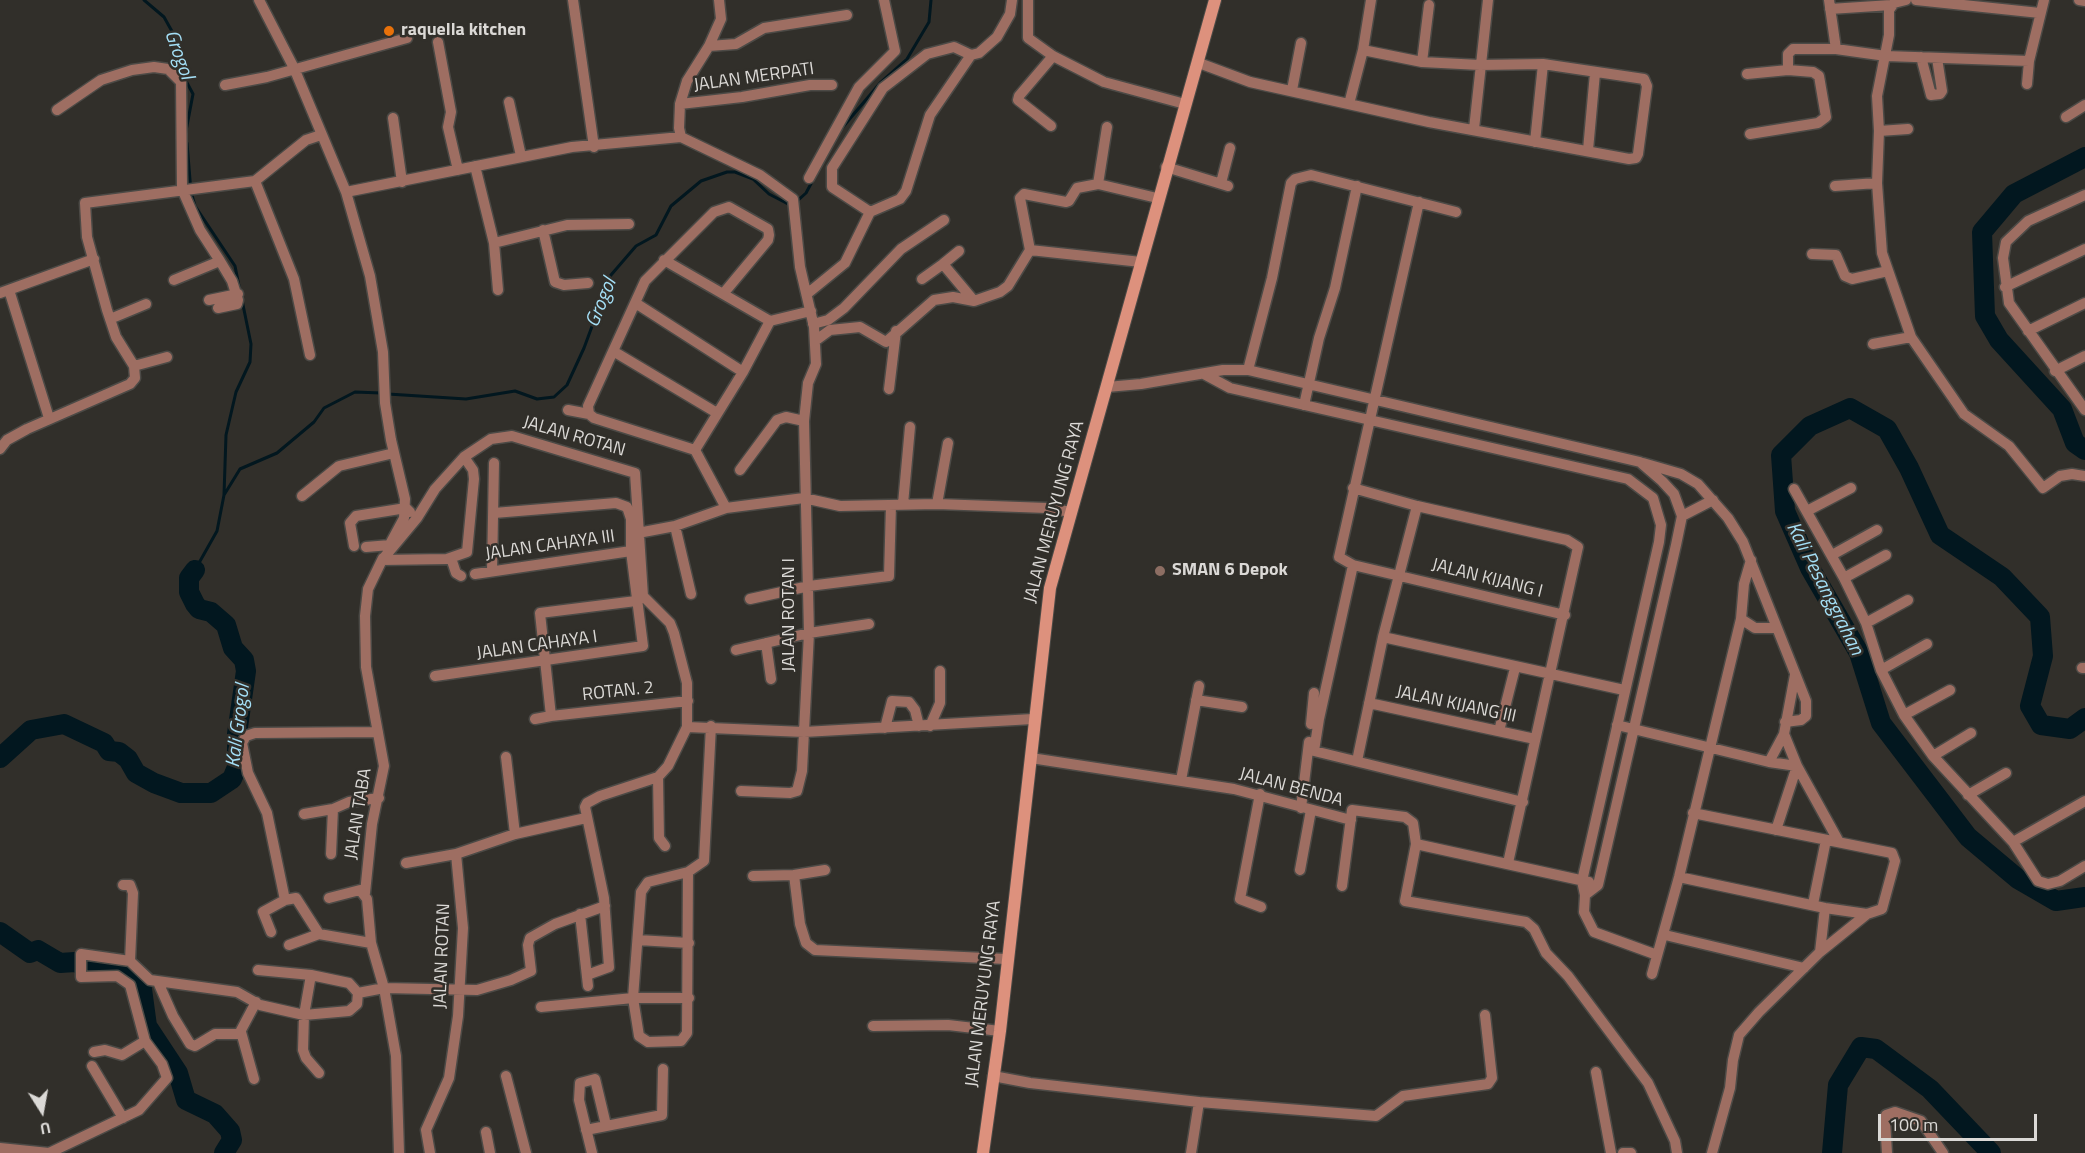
<!DOCTYPE html>
<style>
body{margin:0}
#map{position:relative;width:2085px;height:1153px;overflow:hidden;background:#312f2a;font-family:"Titillium Web",sans-serif}
canvas{display:block}
.north{position:absolute;left:12px;top:1081px;width:60px;height:60px;-webkit-text-stroke:4px #312f2a;paint-order:stroke;rotate:169deg;font-size:16px;font-weight:700;line-height:24px;text-align:center;color:#dbd9d6}
.north::after{content:'';display:block;margin:auto;width:21px;height:27px;background:#dbd9d6;clip-path:polygon(50% 0,100% 100%,50% 72%,0 100%)}
.scale{position:absolute;left:1878px;top:1114px;width:159px;height:27px;box-sizing:border-box;border:3px solid #dbd9d6;border-top:0;padding-left:8px;font-size:18px;line-height:21px;white-space:nowrap;color:#dbd9d6;-webkit-text-stroke:4px #312f2a;paint-order:stroke}
</style>
<div id="map">
<canvas width="2085" height="1153"></canvas>
<div class="north">U</div>
<div class="scale">100 m</div>
</div>
<script>
const context = document.querySelector('canvas').getContext('2d');
context.lineJoin = 'round';
const shape = rows => new Path2D(rows.map(r => 'M' + r).join(''));
function strokePath(path, color, width, dash) { context.strokeStyle = color; context.lineWidth = width; context.lineCap = dash ? 'butt' : 'round'; context.setLineDash(dash || []); context.stroke(path); }
function write(font, color, halo, rows, align = 'center') {
  context.font = font + ' "Titillium Web",sans-serif'; context.lineWidth = 5; context.setLineDash([]); context.textBaseline = 'middle'; context.strokeStyle = halo; context.fillStyle = color; for (const [text, x, y, turn = 0] of rows) {
    context.save(); context.translate(x, y); context.rotate((+turn || 0) * Math.PI / 180); context.textAlign = isNaN(turn) ? turn : align; if (halo) context.strokeText(text, 0, 0); context.fillText(text, 0, 0); context.restore();
  }
}
const stream = shape([
 [144,0,164,17,169,26,173,33,173,50,177,64,193,94,186,131],
 [842,128,881,82,907,59,929,22,931,0],
 [187,143,191,192,195,206,235,266,240,291],
 [795,203,806,193,813,180],
 [388,394,466,399,515,391,537,399,554,397,567,385,584,348,611,275,636,246,656,235,671,206,701,181,727,172,735,172,753,179,769,194,790,205],
 [224,495,240,469,277,453,314,422,324,408,355,392,381,393],
 [195,570,217,531,224,495,226,435,236,392,250,362,251,344,242,300]
]);
const river = shape([
 [2085,157,2014,194,1982,232,1985,316,1999,340,2062,409,2075,443,2085,450],
 [2085,718,2070,729,2041,725,2030,706,2043,656,2040,617,2002,577,1940,535,1909,468,1887,429,1850,408,1810,426,1781,455,1785,511,1810,568,1859,653,1881,723,1968,837,2018,879,2056,901,2085,897],
 [0,758,31,730,64,724,104,743,109,751,119,752,128,759,136,773,154,783,181,793,211,793,232,779,237,767,237,734,246,671,244,660,233,648,226,625,211,612,199,609,195,604,189,592,189,578,195,570],
 [0,932,30,953,38,950,60,963,75,962,92,969,112,967,133,978,142,989,147,1026,178,1073,186,1100,215,1114,230,1131,232,1140,224,1153],
 [1832,1153,1838,1085,1861,1047,1876,1049,1930,1089,1991,1153]
]);
const minor = shape([
 [259,0,294,68,346,192,572,147,681,137,760,175,793,199,800,267,814,327,816,364,808,383,804,421,809,633,802,771,797,791,790,793,741,791],
 [573,0,594,147],
 [884,0,895,51],
 [1028,0,1028,38,1053,56,1104,82,1185,104],
 [1829,0,1836,49],
 [1906,0,1894,3,1889,10,1889,35,1877,96,1879,131,1877,183,1882,253,1911,337,1964,414,2009,446,2043,488,2060,476,2072,474,2085,476],
 [1916,0,2040,13],
 [2079,0,2085,1],
 [1830,9,1891,5],
 [438,42,451,112,448,127,458,170],
 [709,46,736,44,764,28,847,15],
 [1921,57,1931,95,1940,94,1942,91,1937,58],
 [1422,62,1429,5],
 [1199,63,1250,82,1429,122,1629,159,1636,158,1638,154,1647,86,1644,79,1543,64,1480,65,1422,62,1363,50],
 [1788,70,1788,54,1793,49,1836,49,1886,56,2029,61],
 [1747,74,1788,70,1813,72,1819,76,1826,117,1818,123,1750,134],
 [2027,84,2029,61,2044,0],
 [225,85,267,77,407,38],
 [1292,90,1301,43],
 [509,102,521,156],
 [680,104,742,97,810,85,832,85],
 [1349,104,1363,50,1371,0],
 [57,110,101,80,132,70,154,67,168,69,181,82,182,189,200,230,220,261,174,280],
 [2066,117,2085,105],
 [393,118,402,182],
 [1051,126,1018,100,1019,96,1053,56],
 [1474,129,1488,0],
 [1879,131,1908,129],
 [681,137,679,128,680,104,687,81,709,46,721,19,719,0],
 [1535,142,1543,64],
 [1588,150,1595,73],
 [475,166,494,243,567,225,629,224],
 [1166,167,1228,186],
 [809,178,859,87,895,51],
 [255,181,294,279,310,355],
 [1221,183,1230,148],
 [1098,184,1107,127],
 [1835,186,1877,183],
 [346,192,370,276,383,352,385,403,391,440,405,499,404,518,390,544],
 [2085,195,2028,221,2006,242,2003,258,2009,303,2085,410],
 [1419,202,1339,557,1353,565,1565,615],
 [870,212,832,187,832,168,883,88,927,54,954,47,971,55],
 [543,230,555,282,564,285,588,283],
 [494,243,498,290],
 [1030,250,1020,198,1024,194,1066,202,1069,201,1077,188,1098,184,1157,198],
 [1030,250,1141,262],
 [1812,254,1836,255,1845,276,1852,279,1888,271],
 [664,260,770,321,811,311],
 [943,264,959,251],
 [922,279,943,264,974,301],
 [2005,287,2085,249],
 [9,290,49,418],
 [0,293,94,259],
 [807,294,845,263,870,212,900,199,906,191,930,115,971,55,979,53,997,37,1010,14,1012,0],
 [209,300,238,294],
 [637,304,743,372],
 [218,308,237,304,238,300,232,281,220,261],
 [110,319,146,304],
 [813,324,828,320,844,308,901,249,944,220],
 [2028,331,2085,303],
 [815,341,830,330,860,327,886,342,934,300,953,297,974,301,1000,292,1008,286,1030,250],
 [1873,344,1911,337],
 [613,351,717,413],
 [134,366,167,357],
 [1248,370,1272,278,1291,183,1295,179,1311,175,1456,212],
 [2055,371,2085,356],
 [1204,374,1230,388,1628,479,1653,498,1661,525,1659,542,1582,881,1585,895,1584,912,1594,932,1657,955],
 [1107,387,1141,384,1223,370,1248,370,1640,462,1662,481,1674,494,1682,516,1676,545,1598,885,1585,895],
 [889,389,896,331],
 [1304,405,1319,338,1335,288,1357,186],
 [568,410,589,414],
 [0,449,7,440,27,429,130,384,135,378,134,366,116,337,107,310,87,237,85,203,255,181,306,140,321,135],
 [695,450,594,418,589,414,588,406,645,281,714,212,729,207,768,229,769,235,768,240,723,294],
 [1643,463,1681,474,1698,484,1728,518,1743,542,1806,701,1806,716,1801,720,1785,722],
 [740,470,777,420,786,417,804,421],
 [1353,488,1417,506,1567,540,1578,547,1508,863],
 [1794,489,1844,578,1866,623,1881,670,1904,715,1933,756,2013,842,2038,881,2048,884,2060,881,2085,866],
 [302,496,339,466,394,453],
 [903,504,910,427],
 [937,504,948,443],
 [726,508,695,450,743,372,770,321],
 [1807,511,1851,488],
 [1682,516,1713,500],
 [675,526,691,594],
 [638,533,675,526,726,508,804,498,840,506,937,504,1047,508,1071,512],
 [354,546,350,523,356,516,406,508,410,512],
 [366,547,390,545],
 [1832,555,1877,530],
 [383,558,382,560,447,559,467,552,474,479,473,470,464,457],
 [451,558,456,573,461,576],
 [1353,565,1319,719,1314,751,1523,802],
 [492,571,494,463],
 [475,574,631,551],
 [1844,578,1886,555],
 [750,599,809,586,889,576,891,505],
 [636,601,540,613,551,716,688,701],
 [1741,619,1755,628,1776,628],
 [1866,623,1908,600],
 [1383,637,1624,690],
 [766,643,771,679],
 [736,650,809,633,869,624],
 [2082,668,2085,668],
 [1881,670,1927,644],
 [435,676,643,646,631,551,631,519,627,507,616,503,494,513],
 [1196,700,1242,707],
 [1369,703,1535,739],
 [1904,715,1950,690],
 [535,719,551,716],
 [1311,724,1314,693],
 [1617,725,1769,762,1784,734,1795,675],
 [930,726,940,703,940,671],
 [885,728,892,701,909,702,915,710,919,726],
 [1499,731,1515,668],
 [1784,734,1797,766,1839,842],
 [1933,756,1971,733],
 [506,757,515,834],
 [1031,758,1234,789,1351,820],
 [1357,761,1383,637,1417,506],
 [1769,762,1797,766,1776,830],
 [658,777,659,838,665,846],
 [1181,780,1199,686],
 [1260,794,1240,899,1261,907],
 [1968,795,2006,773],
 [1301,808,1309,742],
 [304,814,333,809,349,802,379,798],
 [2013,842,2085,801],
 [1416,844,1589,882],
 [331,854,333,809],
 [406,863,456,854],
 [1300,870,1311,810],
 [688,872,687,1033,681,1041,648,1042,639,1036,633,998,641,892,648,882,688,872,704,861,711,726],
 [794,875,825,870],
 [753,876,794,875,800,924,806,943,815,950,1006,959],
 [1679,877,1825,908,1867,914,1882,909,1895,861,1892,853,1693,813],
 [123,885,130,885,133,893,130,961],
 [1342,886,1352,810,1405,817,1413,823,1416,844,1405,901,1526,922,1534,929,1546,953,1568,976,1648,1083,1675,1141,1677,1153],
 [365,893,372,824,384,766,366,667,365,616,368,589,382,560,417,518,435,489,464,457,491,439,512,436,635,473,643,596,670,623,674,633,687,683,687,727,804,732,1033,719],
 [329,898,360,890,367,899,371,943,384,988,396,1056,399,1153],
 [285,900,267,813,248,773,242,743,246,736,255,733,378,732],
 [1813,904,1826,840],
 [580,914,588,986],
 [271,932,263,912,285,900,296,898,319,934],
 [1665,935,1804,968],
 [638,940,689,943],
 [289,945,319,934,371,943],
 [1820,952,1825,908],
 [1652,974,1679,877,1741,619,1744,584,1751,560],
 [311,975,304,1015,303,1050,306,1058,319,1073],
 [587,975,609,967,604,898,585,807,587,803,600,796,658,777,668,766,687,727],
 [158,982,173,1016,190,1044,195,1046,215,1034,239,1034,256,1002],
 [358,993,384,988,477,990,511,980,531,971,528,945,530,938,555,924,605,906],
 [541,1007,633,998,689,998],
 [873,1026,948,1025,1000,1031],
 [241,1032,254,1079],
 [94,1052,105,1050,122,1055,145,1041],
 [92,1066,123,1118],
 [1596,1072,1611,1153],
 [506,1076,526,1153],
 [993,1076,1030,1083,1199,1102,1376,1116,1403,1096,1488,1084,1492,1078,1485,1015],
 [586,1130,662,1115,663,1069],
 [486,1132,490,1153],
 [0,1148,49,1153,139,1110,167,1078,162,1064,145,1041,130,985,117,976,81,977,81,954,130,961,150,980,237,992,260,1005,304,1015,349,1011,357,1004,358,993,349,983,311,975,258,970],
 [430,1153,426,1130,449,1078,458,1016,463,928,456,854,515,834,586,818],
 [592,1153,579,1100,580,1083,595,1079,606,1125],
 [1191,1153,1199,1102],
 [1623,1153,1631,1153],
 [1712,1153,1730,1088,1733,1060,1739,1035,1759,1012,1820,952,1867,914],
 [1887,1153,1885,1120,1886,1115,1895,1112,1921,1121,1943,1153]
]);
const secondary = shape([
 [983,1153,1000,1031,1050,588,1215,0]
]);
const markers = [
 [389,31,6,"#e8710a"],
 [1160,571,6,"#8d6e63"]
];
const poiNames = [
 ["raquella kitchen",401,31],
 ["SMAN 6 Depok",1172,571]
];
const streetNames = [
 ["JALAN MERPATI",754,78,-8],
 ["JALAN ROTAN",574,437,16],
 ["JALAN MERUYUNG RAYA",1055,512,-75],
 ["JALAN CAHAYA III",550,546,-8],
 ["JALAN KIJANG I",1487,579,14],
 ["JALAN ROTAN I",790,615,-90],
 ["JALAN CAHAYA I",537,646,-8],
 ["ROTAN. 2",618,692,-6],
 ["JALAN KIJANG III",1456,705,12],
 ["JALAN BENDA",1291,788,15],
 ["JALAN TABA",359,814,-81],
 ["JALAN ROTAN",443,956,-88],
 ["JALAN MERUYUNG RAYA",984,994,-83]
];
const waterNames = [
 ["Grogol",178,55,70],
 ["Grogol",602,303,-68],
 ["Kali Pesanggrahan",1824,589,63],
 ["Kali Grogol",239,726,-83]
];
strokePath(stream, '#02171f', 3);
strokePath(river, '#02171f', 20);
strokePath(minor, '#4c4a46', 13);
strokePath(secondary, '#4c4a46', 14);
strokePath(minor, '#9e6e62', 10);
strokePath(secondary, '#dd917d', 12);
for (const [x, y, r, color] of markers) { const dot = new Path2D(); dot.arc(x, y, r, 0, 2 * Math.PI); context.fillStyle = color; context.fill(dot); strokePath(dot, '#312f2a', 2); }
write('bold 18px', '#dbd9d6', '#312f2a', poiNames, 'left');
write('18px', '#dbd9d6', '#312f2a', streetNames);
write('italic 20px', '#a4dff6', '#312f2a', waterNames);
</script>
